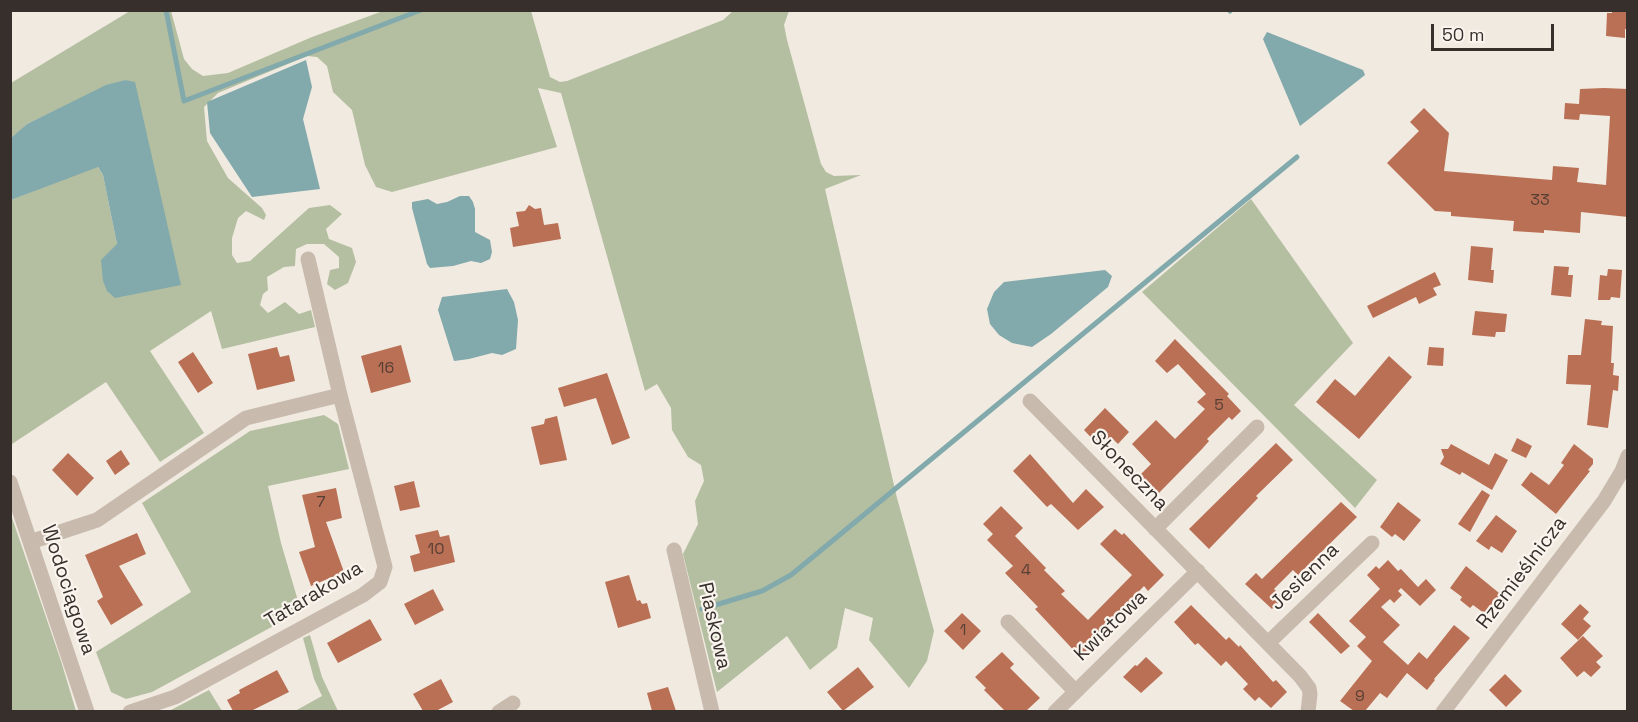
<!DOCTYPE html>
<meta charset="utf-8">
<style>
body{margin:0}
#map{position:relative;width:1638px;height:722px;overflow:hidden;background:#f1eae0;font-family:"Space Grotesk",sans-serif}
canvas{display:block}
.frame{position:absolute;inset:0;border:12px solid #372f2b;pointer-events:none}
.scale{position:absolute;left:1431px;top:24px;width:123px;height:27px;box-sizing:border-box;border:3px solid #372f2b;border-top:0;padding-left:8px;font-size:18px;line-height:21px;white-space:nowrap;color:#372f2b;-webkit-text-stroke:4px #f9f4ed;paint-order:stroke}
</style>
<div id="map">
<canvas width="1638" height="722"></canvas>
<div class="frame"></div>
<div class="scale">50 m</div>
</div>
<script>
const context = document.querySelector('canvas').getContext('2d');
context.lineJoin = 'round';
function paint(path, color) { context.fillStyle = color; context.fill(path, 'evenodd'); }
const shape = rows => new Path2D(rows.map(r => 'M' + r).join(''));
function strokePath(path, color, width, dash) { context.strokeStyle = color; context.lineWidth = width; context.lineCap = dash ? 'butt' : 'round'; context.setLineDash(dash || []); context.stroke(path); }
function write(font, color, halo, rows, align = 'center') {
  context.font = font + ' "Space Grotesk",sans-serif'; context.lineWidth = 4.5; context.setLineDash([]); context.textBaseline = 'middle'; context.strokeStyle = halo; context.fillStyle = color; for (const [text, x, y, turn = 0] of rows) {
    context.save(); context.translate(x, y); context.rotate((+turn || 0) * Math.PI / 180); context.textAlign = isNaN(turn) ? turn : align; if (halo) context.strokeText(text, 0, 0); context.fillText(text, 0, 0); context.restore();
  }
}
const green = shape([
 [130,11,171,11,184,59,192,69,203,76,228,73,312,37,383,11,531,11,550,77,560,82,567,81,723,20,733,11,789,11,784,25,787,40,821,164,826,172,834,176,861,175,825,189,897,498,934,631,927,661,909,688,869,640,873,618,845,608,837,648,810,670,787,636,717,692,683,554,698,524,695,501,704,481,701,465,688,457,672,430,671,408,657,384,645,391,561,93,538,88,557,147,392,192,376,187,365,165,352,110,333,92,327,66,317,57,307,56,218,93,204,107,207,141,228,178,262,208,266,215,264,220,246,211,238,218,232,238,232,255,237,263,250,261,309,208,330,205,342,214,326,229,329,239,352,248,356,262,348,283,335,290,327,284,330,270,339,268,339,257,324,244,307,244,296,249,295,266,284,267,267,277,268,290,263,294,260,305,268,313,285,302,299,314,311,310,315,327,222,349,211,311,150,351,204,433,160,462,106,382,12,444,11,438,11,200,97,166,103,175,117,244,115,297,125,80,106,86,27,124,11,139,11,83],
 [1251,199,1353,343,1294,405,1377,480,1355,508,1142,292],
 [324,415,338,424,349,469,268,486,281,543,301,611,152,692,126,699,111,692,96,652,191,592,142,503,250,431],
 [10,512,61,661,76,711,11,711],
 [310,635,322,677,338,711,295,711,322,696,314,679,303,638],
 [209,690,222,711,169,711]
]);
const water = shape([
 [1267,32,1363,70,1365,75,1300,126,1263,39],
 [306,60,312,87,303,119,320,189,252,197,210,133,207,102],
 [125,80,135,82,181,285,115,298,107,291,103,281,101,260,117,244,103,175,98,167,11,200,10,139,27,124,106,85],
 [460,196,469,196,473,202,475,209,475,232,490,240,492,252,490,259,481,263,471,261,453,266,430,268,427,264,412,208,412,202,428,199,437,204,447,202],
 [1105,270,1112,276,1108,287,1051,334,1032,347,1012,343,999,335,990,324,987,309,994,292,1004,282],
 [507,289,514,302,518,320,516,349,502,355,492,353,469,359,454,361,438,310,442,297]
]);
const stream = shape([
 [166,10,184,101,421,10],
 [1229,10,1230,11],
 [702,609,762,591,791,575,1297,157]
]);
const building = shape([
 [1612,10,1628,10,1628,29,1625,29,1625,38,1606,36,1607,13,1612,13],
 [1604,88,1628,89,1628,217,1581,212,1580,233,1544,230,1544,233,1513,231,1514,221,1451,216,1451,212,1435,211,1387,163,1419,131,1410,122,1424,108,1449,133,1444,171,1552,180,1553,166,1579,168,1577,182,1606,185,1610,116,1580,114,1579,120,1564,119,1565,103,1579,104,1580,89],
 [529,205,535,209,541,208,544,225,558,223,561,239,513,247,510,228,519,226,516,212,525,211],
 [1471,246,1493,248,1491,270,1494,270,1493,283,1468,280],
 [1554,266,1569,267,1568,275,1573,275,1571,297,1551,295],
 [1608,269,1622,270,1620,298,1611,297,1610,300,1598,300,1600,275,1607,276],
 [1435,272,1441,285,1433,288,1437,295,1419,304,1416,297,1373,318,1367,306],
 [1475,311,1507,314,1505,332,1496,332,1495,337,1472,335],
 [1585,319,1602,321,1601,325,1613,326,1611,363,1614,363,1613,375,1619,376,1618,391,1613,390,1608,428,1587,425,1591,385,1566,384,1568,355,1581,355],
 [1175,339,1229,394,1227,396,1241,411,1232,420,1229,417,1207,439,1209,441,1202,449,1156,496,1138,477,1151,464,1132,444,1156,420,1175,439,1205,409,1197,402,1206,394,1178,364,1167,373,1155,361],
 [401,345,411,382,371,393,361,356],
 [277,347,280,357,289,355,295,381,257,390,248,354],
 [1429,347,1444,348,1443,366,1427,365],
 [193,352,213,383,198,393,178,362],
 [1389,356,1412,377,1359,439,1316,402,1335,379,1355,396],
 [607,373,630,438,612,445,596,398,564,407,558,388],
 [1105,408,1129,432,1118,444,1111,437,1101,448,1084,430],
 [557,416,567,460,540,465,531,427,544,424,545,419],
 [1517,438,1532,446,1526,458,1511,451],
 [1276,443,1293,460,1256,496,1258,498,1209,549,1189,529],
 [1451,444,1489,465,1495,453,1508,460,1492,490,1462,472,1460,475,1440,464,1444,457,1441,449,1448,449],
 [1574,444,1593,459,1593,464,1588,470,1590,471,1556,514,1521,485,1531,472,1549,485,1564,465,1561,463],
 [121,450,130,464,115,475,106,461],
 [68,453,94,478,77,496,52,470],
 [1030,454,1073,503,1086,489,1104,507,1078,530,1051,504,1047,507,1013,471],
 [414,481,420,507,400,511,394,486],
 [336,488,342,518,326,522,344,572,311,586,299,552,315,547,302,495],
 [1482,490,1490,495,1470,532,1458,524],
 [1341,502,1357,517,1298,575,1293,570,1274,589,1283,598,1272,609,1245,584,1256,573,1262,579],
 [1398,502,1421,520,1404,541,1395,534,1392,537,1380,527],
 [1001,506,1023,528,1015,536,1046,568,1044,570,1065,591,1061,594,1088,620,1132,575,1100,544,1115,529,1122,535,1124,533,1164,575,1148,591,1144,586,1095,637,1098,640,1080,657,1035,609,1038,607,1005,573,1013,566,987,540,993,534,983,524],
 [1496,515,1517,531,1502,553,1491,546,1489,550,1476,541],
 [438,530,440,537,449,535,455,562,414,572,410,556,420,553,415,535],
 [137,533,146,554,119,566,143,605,111,625,97,601,103,597,85,555],
 [1388,560,1398,571,1401,569,1418,587,1426,579,1436,590,1420,606,1401,588,1398,591,1402,595,1394,603,1390,599,1381,607,1400,625,1383,642,1408,665,1419,652,1427,659,1454,625,1470,638,1434,679,1435,680,1427,690,1407,673,1387,698,1380,693,1365,711,1354,711,1340,701,1372,661,1357,646,1366,637,1349,621,1380,589,1367,575,1376,566,1379,569],
 [1466,566,1504,597,1488,616,1473,605,1470,608,1460,600,1462,597,1450,588],
 [629,575,637,601,640,600,642,604,647,603,651,618,618,628,605,582],
 [433,589,444,610,415,625,404,604],
 [1580,604,1589,612,1583,619,1591,626,1578,640,1561,624],
 [1191,605,1226,640,1229,637,1239,647,1240,645,1273,682,1276,680,1287,692,1271,708,1259,697,1255,701,1243,689,1248,684,1226,661,1221,666,1198,643,1195,645,1174,622],
 [962,613,981,631,963,650,944,631],
 [1318,613,1350,646,1341,654,1309,622],
 [370,619,382,640,338,663,327,643],
 [1583,636,1603,656,1596,662,1601,667,1591,677,1584,671,1577,677,1560,658],
 [1002,652,1014,664,1010,668,1040,698,1026,711,1005,711,984,690,986,688,975,677],
 [1146,657,1163,673,1141,693,1123,677,1135,665,1137,666],
 [858,667,874,687,843,711,827,692],
 [277,670,289,692,251,711,233,711,227,700,240,693,239,690],
 [1505,674,1522,691,1506,707,1489,690],
 [441,679,453,702,436,711,423,711,413,694],
 [668,687,676,711,652,711,647,693]
]);
const street = shape([
 [1030,401,1300,676,1309,688,1310,694,1308,712],
 [10,482,87,712],
 [1155,529,1257,427],
 [30,542,97,520,246,418,340,395],
 [674,550,712,712],
 [1008,622,1075,691],
 [1268,643,1372,543],
 [130,712,175,697,363,595,380,582,385,567,340,395,308,259],
 [499,712,513,703],
 [1055,712,1198,571],
 [1443,712,1604,501,1622,471,1628,456]
]);
const numberNames = [
 ["33",1540,201],
 ["16",386,369],
 ["5",1219,406],
 ["7",321,503],
 ["10",436,550],
 ["4",1026,571],
 ["1",963,631],
 ["9",1360,697]
];
const streetNames = [
 ["Słoneczna",1129,471,46],
 ["Rzemieślnicza",1522,573,-53],
 ["Jesienna",1305,577,-44],
 ["Wodociągowa",68,590,72],
 ["Tatarakowa",314,595,-31],
 ["Piaskowa",714,626,77],
 ["Kwiatowa",1111,626,-44]
];
paint(green, '#b4bfa1');
paint(water, '#82a9ab');
strokePath(stream, '#82a9ab', 5);
paint(building, '#ba7055');
strokePath(street, '#c8baad', 15);
write('16px', '#583f36', null, numberNames);
write('20px', '#372f2b', '#f9f4ed', streetNames);
</script>
